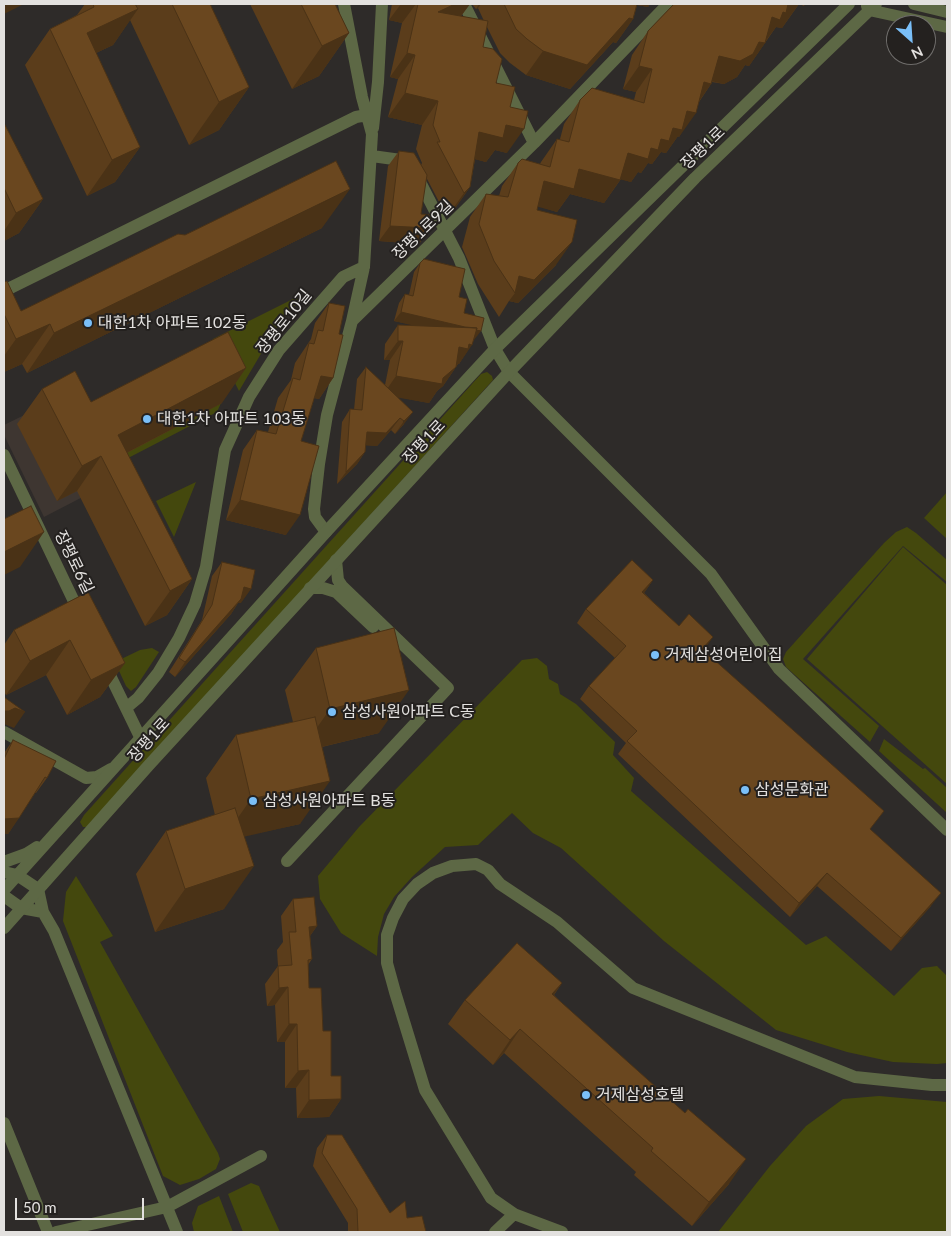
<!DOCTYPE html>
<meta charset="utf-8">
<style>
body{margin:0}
#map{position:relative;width:951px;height:1236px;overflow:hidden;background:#2e2b29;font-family:Lato,sans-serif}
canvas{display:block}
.frame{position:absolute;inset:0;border:5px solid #e3e1df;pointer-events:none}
.north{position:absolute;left:886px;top:15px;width:50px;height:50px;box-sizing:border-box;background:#24211f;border:1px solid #706e6c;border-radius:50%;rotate:154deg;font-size:14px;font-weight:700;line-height:20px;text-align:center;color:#e3e1df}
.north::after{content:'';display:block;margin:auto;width:18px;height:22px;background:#7abff8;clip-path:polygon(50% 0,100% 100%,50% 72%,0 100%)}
.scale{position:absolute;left:15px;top:1198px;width:129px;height:22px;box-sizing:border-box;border:2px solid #e3e1df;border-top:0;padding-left:6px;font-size:15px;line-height:18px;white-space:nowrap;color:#e3e1df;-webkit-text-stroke:4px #24211f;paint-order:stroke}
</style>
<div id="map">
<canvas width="951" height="1236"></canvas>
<div class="frame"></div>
<div class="north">N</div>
<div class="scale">50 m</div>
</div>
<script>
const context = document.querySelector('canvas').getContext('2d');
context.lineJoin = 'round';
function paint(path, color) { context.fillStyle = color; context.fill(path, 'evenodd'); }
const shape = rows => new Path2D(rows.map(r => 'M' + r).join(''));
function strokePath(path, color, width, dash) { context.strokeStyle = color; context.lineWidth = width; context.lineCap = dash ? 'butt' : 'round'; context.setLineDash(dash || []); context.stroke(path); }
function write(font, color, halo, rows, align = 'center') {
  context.font = font + ' Lato,"Noto Sans KR",sans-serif'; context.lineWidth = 4; context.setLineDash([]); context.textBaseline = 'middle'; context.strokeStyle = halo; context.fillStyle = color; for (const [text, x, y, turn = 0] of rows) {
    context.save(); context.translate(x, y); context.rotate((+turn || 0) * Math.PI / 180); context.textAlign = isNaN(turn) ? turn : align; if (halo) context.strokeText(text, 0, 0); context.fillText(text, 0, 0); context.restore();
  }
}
const built = shape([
 [57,399,100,488,44,517,4,435,4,425]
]);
const green = shape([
 [297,297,300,299,275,330,239,391,213,339],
 [487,372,492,376,493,380,87,827,83,827,80,822,84,815,481,374],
 [221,403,217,412,105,470,103,465],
 [196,482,174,537,156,501],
 [947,492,947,539,924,518],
 [907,527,916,533,947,560,947,582,903,546,803,659,879,726,870,742,786,667,783,659,786,652,884,543,896,532],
 [903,547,947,585,947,784,807,659],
 [152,648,159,652,136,687,131,691,126,686,115,662,140,650],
 [537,658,547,666,549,679,558,684,560,694,576,704,615,742,613,755,634,778,631,791,806,945,826,936,894,996,922,968,937,966,947,976,947,1063,937,1064,893,1062,847,1052,776,1030,664,941,561,848,533,833,512,813,478,845,445,847,412,877,394,897,384,914,378,937,377,956,341,933,320,899,318,876,359,827,522,660],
 [884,739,923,769,925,768,947,788,947,813,879,751],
 [76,876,113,936,100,942,218,1153,220,1159,216,1169,199,1179,180,1185,163,1176,63,921,66,892],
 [879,1096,947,1102,947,1232,718,1232,770,1166,806,1126,843,1099],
 [251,1183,259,1186,261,1191,280,1232,243,1232,228,1194],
 [219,1196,233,1232,194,1232,192,1223,198,1206]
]);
const minor = shape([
 [464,4,534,143],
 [373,128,378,82,382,4],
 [372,156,408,161,417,176,459,258,495,349,509,372,711,574,779,669,947,830],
 [4,291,356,117,367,115],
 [352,321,364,267],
 [4,455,80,614],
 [326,532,315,517,314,509,319,464,327,415,352,321,534,143,668,4],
 [310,588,323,588,336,592,373,627],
 [105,665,140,737],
 [126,708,138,698,158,673,179,638,195,604,206,567,225,450,249,397,279,350,343,277,364,267,372,134,362,97,344,4],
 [4,732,86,778,97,777,111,769],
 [287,861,448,688,342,586,338,580,336,560],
 [21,908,43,912,38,889],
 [43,912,54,931,177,1232],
 [4,1123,48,1232],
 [56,1232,167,1207,261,1156],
 [495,1232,514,1214],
 [562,1232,514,1214,491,1198,425,1090,395,992,387,963,387,935,393,918,403,899,417,884,433,873,452,866,476,864,488,870,500,884,557,922,633,988,855,1077,932,1085,947,1085]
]);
const tertiary = shape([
 [914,4,947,12],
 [867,6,869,10,947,27],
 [4,862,26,854,37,847],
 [4,872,17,875,38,889],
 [4,890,326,532,495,349,849,4],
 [4,896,21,908],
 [4,928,149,765,509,372,695,178,876,4]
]);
const wall = shape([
 [85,4,135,4,136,6,137,4,210,4,249,87,219,130,189,145,130,20,113,45,96,53,140,147,115,182,87,196,25,65,50,29,77,15],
 [250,4,335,4,349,33,319,76,292,89],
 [392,4,470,4,461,16,484,21,478,8,476,9,472,4,650,4,648,7,637,5,633,19,616,43,613,42,570,89,526,75,510,63,500,53,487,27,483,47,496,83,510,107,507,153,495,150,486,162,475,159,470,187,453,211,447,217,426,177,421,214,430,228,419,244,379,241,388,166,399,151,421,165,422,163,416,149,422,125,388,117,398,79,390,77,402,23,389,20],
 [674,4,805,4,804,6,799,4,782,28,776,27,749,66,745,65,737,77,724,84,712,82,711,84,699,102,679,137,678,136,666,153,661,152,652,164,648,163,641,173,638,172,631,182,621,179,604,203,570,194,557,212,538,206,537,210,556,265,518,303,509,301,499,317,478,284,462,247,470,217,486,194,499,196,502,186,518,163,540,164,541,162,557,139,560,139,564,124,580,100,634,100,636,92,623,89,632,55,648,31],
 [4,123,43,199,19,233,4,241],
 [322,228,27,373,22,364,4,372,4,282,21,311,185,235],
 [420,263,459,297,464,313,474,340,459,364,458,364,443,386,437,391,429,403,398,397,404,424,395,434,391,430,377,446,366,445,365,452,357,464,337,484,342,422,350,409,354,410,357,379,366,367,385,385,390,360,384,360,385,344,398,325,414,325,394,321,399,303,405,294,409,295,414,272],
 [329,303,339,334,333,378,319,399,314,398,301,441,286,535,226,520,243,450,257,430,268,432,278,398,291,380,295,363,311,339,315,323],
 [42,389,91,402,222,403,127,453,192,579,167,615,145,626,77,491,57,501,17,424],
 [222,562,241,603,238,603,231,614,175,677,169,672,202,620,212,576],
 [653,580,644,593,704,650,871,830,931,906,891,951,817,886,790,917,618,754,626,743,580,699,589,686,615,658,577,623,586,609],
 [88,592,125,663,100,697,67,715,46,675,6,695,4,692,4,645,14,630],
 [316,648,379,733,322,747,300,824,244,836,224,909,155,932,136,874,166,831,215,815,206,778,236,735,293,722,285,690],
 [13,740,47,778,36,793,35,793,8,834,4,834,4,753],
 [293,899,317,926,310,936,312,959,308,965,309,988,323,1031,331,1076,341,1099,329,1117,297,1118,296,1088,285,1088,285,1042,277,1042,275,1005,267,1006,265,984,278,966,277,950,283,942,281,916],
 [562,983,554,995,729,1184,692,1226,634,1175,636,1172,504,1053,493,1065,448,1024,465,1000],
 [327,1135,390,1213,407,1218,426,1232,348,1232,348,1223,313,1166,317,1148]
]);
const shadedWall = shape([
 [4,4,24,4,4,14],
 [401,4,416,4,402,23,389,20],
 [455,4,470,4,461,16,438,12],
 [479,4,481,4,478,8,476,9],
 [632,4,650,4,648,7],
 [788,4,796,4,798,5,782,28,776,27,764,43,772,17],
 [138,9,113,45,68,66,87,33],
 [629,18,633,19,616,43,613,42,570,89,526,75,543,51],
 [349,33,319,76,292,89,322,46],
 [759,42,765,43,749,66,745,65,737,77,724,84,702,79,719,56],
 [407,53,415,55,398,79,390,77],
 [639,66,652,69,636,92,623,89],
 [704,82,711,84,695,107],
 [249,87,219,130,189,145,219,102],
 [405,93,438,101,422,125,388,117],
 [687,111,696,113,679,137,678,136,666,153,661,152,652,164,648,163,641,173,638,172,631,182,611,177,628,153,661,139,673,128],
 [506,125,524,129,507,153,495,150,486,162,462,156,479,132],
 [140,147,115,182,87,196,112,160],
 [579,169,620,180,604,203,570,194,557,212,528,204,544,181],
 [470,187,453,211,447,217,464,193],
 [350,189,322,228,27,373,54,333],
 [43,199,19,233,4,241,4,231,16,213],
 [390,226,430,228,419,244,379,241],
 [572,242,556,265,518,303,509,301,515,293,519,276],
 [401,312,481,331,474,340,394,321],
 [50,324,22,364,4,372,4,356,16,339],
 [398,341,403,341,390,360,384,360],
 [469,344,472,345,459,364,458,364,455,368,459,347],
 [456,367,443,386,437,391,429,403,383,395,396,376,443,378],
 [246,368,222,403,105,464,118,435],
 [321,376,333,378,319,399,307,396],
 [413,412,404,424,395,434,404,421],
 [400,418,391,430,377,446,358,445,367,432],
 [365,452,357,464,337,484,346,472],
 [101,456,77,491,57,501,82,466],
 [240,500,300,515,286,535,226,520],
 [44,532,20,567,4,575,4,552],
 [192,579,167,615,145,626,170,591],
 [653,580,644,593,642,592],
 [244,587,251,589,241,603,238,603,231,614,175,677,185,662],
 [713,637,704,650,693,662,702,649],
 [70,640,46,675,6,695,30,661],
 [125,663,100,697,67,715,91,680],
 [409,690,379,733,300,752,330,709],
 [15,708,25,712,14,728,4,724,4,711],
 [330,781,300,824,221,842,251,799],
 [19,818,8,834,4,834,4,819],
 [254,866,224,909,155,932,185,889],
 [827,873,817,886,790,917,799,903],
 [941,893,931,906,891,951,901,938],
 [317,926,304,944,309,927],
 [562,983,545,1007,552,994],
 [288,987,275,1005,267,1006,279,988],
 [289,1024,297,1024,285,1042,277,1042],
 [520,1029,504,1053,493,1065,510,1040],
 [309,1070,296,1088,285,1088,298,1071],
 [341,1099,329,1117,297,1118,309,1100],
 [746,1159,729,1184,692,1226,709,1202]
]);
const building = shape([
 [93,4,135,4,138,9,87,33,140,147,112,160,50,29,94,7,93,4],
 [172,4,210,4,249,87,219,102,172,4],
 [301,4,335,4,349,33,322,46,301,4],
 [418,4,455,4,438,12,488,21,483,47,493,49,502,59,496,83,515,87,510,107,528,111,524,129,506,125,503,138,479,132,470,187,464,193,437,142,440,142,433,125,438,101,405,93,415,55,407,53,418,4],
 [504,4,637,4,633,19,629,18,587,65,543,51,527,39,516,29,504,4],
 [674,4,788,4,786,13,783,12,780,20,772,17,765,43,759,42,753,54,740,61,719,56,711,84,704,82,696,113,687,111,682,130,673,128,669,141,661,139,658,150,651,148,648,159,628,153,620,180,579,169,574,189,544,181,537,210,577,220,572,242,534,280,519,276,515,293,494,261,479,224,486,194,508,197,518,163,522,159,550,167,557,139,569,142,580,100,592,88,644,103,652,69,639,66,648,31,674,4],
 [4,123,43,199,16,213,4,188,4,123],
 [399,151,414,153,427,175,421,214,432,215,430,228,390,226,399,151],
 [336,161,350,189,54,333,50,324,16,339,4,314,4,282,7,281,21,311,178,234,185,235,336,161],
 [424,259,465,269,459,297,467,299,464,313,484,318,481,331,476,330,477,328,465,327,401,312,405,294,413,296,420,263,424,259],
 [329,303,345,306,339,334,343,335,333,378,321,376,301,441,319,446,300,515,240,500,257,430,276,434,293,378,300,380,309,343,314,344,318,330,323,331,329,303],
 [398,325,477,328,472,345,469,344,468,349,459,347,456,367,443,378,442,384,396,376,403,341,398,341,398,325],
 [228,332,246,368,118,435,192,579,170,591,101,456,82,466,42,389,75,371,91,402,228,332],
 [366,367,413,412,404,421,400,418,386,433,367,432,365,452,346,472,350,409,362,410,366,367],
 [31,506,44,532,4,552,4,519,31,506],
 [632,560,653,580,642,592,679,626,689,614,713,637,702,649,884,811,870,829,941,893,901,938,827,873,799,903,627,741,637,731,589,686,626,646,586,609,632,560],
 [222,562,255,570,251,589,244,587,241,599,185,662,179,658,212,605,222,562],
 [88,592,125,663,91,680,70,640,30,661,14,630,88,592],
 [394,628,409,690,330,709,316,648,394,628],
 [4,697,25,712,15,708,9,711,4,711,4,697],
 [315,717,330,781,251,799,236,735,315,717],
 [13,740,56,761,47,778,45,777,19,818,4,819,4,759,13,740],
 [235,808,254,866,185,889,166,831,235,808],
 [314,897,317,926,309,927,312,959,308,960,309,988,321,988,323,1031,331,1031,331,1076,341,1076,341,1099,309,1100,309,1070,298,1071,297,1024,289,1024,288,987,279,988,278,966,292,965,289,932,296,932,293,899,314,897],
 [517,943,562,983,552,994,685,1113,688,1109,746,1159,709,1202,651,1151,653,1148,520,1029,510,1040,465,1000,517,943],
 [327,1135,342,1135,390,1213,405,1201,407,1218,422,1216,426,1232,358,1232,357,1209,322,1153,327,1135]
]);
const markers = [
 [88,323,5,"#7abff8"],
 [147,419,5,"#7abff8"],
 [655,655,5,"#7abff8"],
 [332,712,5,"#7abff8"],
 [745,790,5,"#7abff8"],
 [253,801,5,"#7abff8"],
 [586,1095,5,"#7abff8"]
];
const streetNames = [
 ["장평1로",703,148,-44],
 ["장평1로9길",423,230,-44],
 ["장평로10길",284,322,-51],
 ["장평1로",424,442,-47],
 ["장평로6길",74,562,64],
 ["장평1로",149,740,-48]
];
const poiNames = [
 ["대한1차 아파트 102동",98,323],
 ["대한1차 아파트 103동",157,419],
 ["거제삼성어린이집",665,655],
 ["삼성사원아파트 C동",342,712],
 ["삼성문화관",755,790],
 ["삼성사원아파트 B동",263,801],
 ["거제삼성호텔",596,1095]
];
paint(built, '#3e3631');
paint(green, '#44480d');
strokePath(minor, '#5d6845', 12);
strokePath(tertiary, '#5d6845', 12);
paint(wall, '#5b3d1b');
paint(shadedWall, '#4a3216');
paint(building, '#6a471f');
strokePath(building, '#4a3216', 1);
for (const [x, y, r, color] of markers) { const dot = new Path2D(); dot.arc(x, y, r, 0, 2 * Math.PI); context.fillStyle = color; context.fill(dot); strokePath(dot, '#24211f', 2); }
write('16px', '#e3e1df', '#24211f', streetNames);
write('16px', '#e3e1df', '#24211f', poiNames, 'left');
</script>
